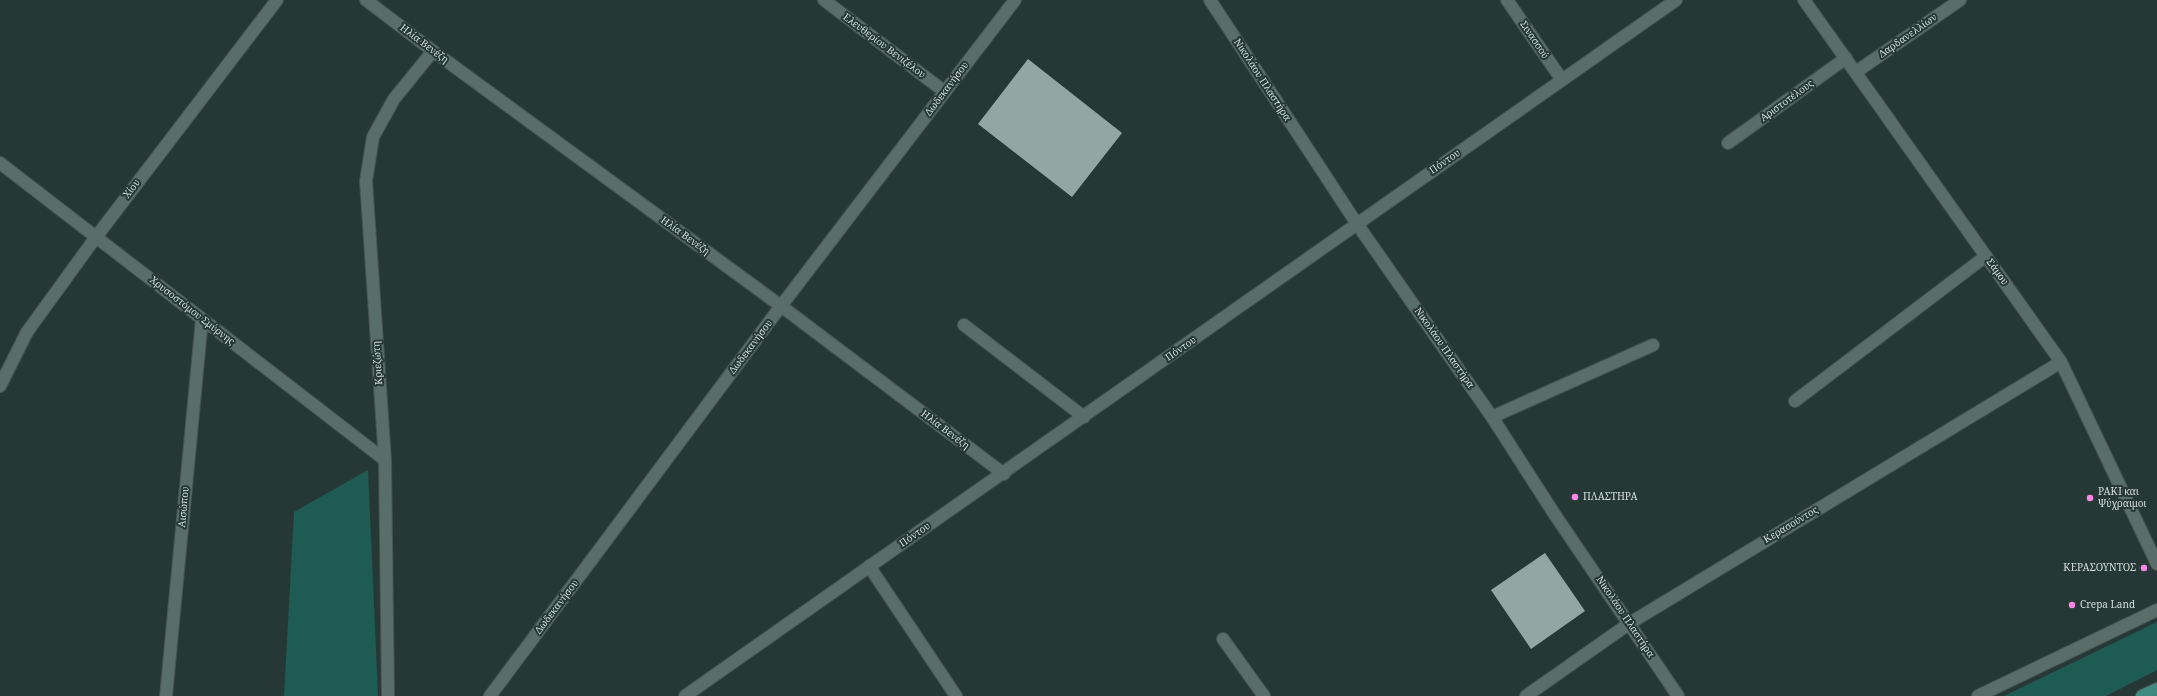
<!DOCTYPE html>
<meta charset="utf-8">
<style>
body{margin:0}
canvas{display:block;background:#263835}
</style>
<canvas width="2157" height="696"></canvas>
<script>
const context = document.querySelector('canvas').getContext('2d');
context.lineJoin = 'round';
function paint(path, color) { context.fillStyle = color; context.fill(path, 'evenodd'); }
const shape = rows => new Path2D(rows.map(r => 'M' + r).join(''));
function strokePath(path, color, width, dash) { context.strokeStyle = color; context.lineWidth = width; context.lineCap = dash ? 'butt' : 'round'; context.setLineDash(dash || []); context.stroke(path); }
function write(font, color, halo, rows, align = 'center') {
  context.font = font + ' "Noto Serif",serif'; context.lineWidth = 4; context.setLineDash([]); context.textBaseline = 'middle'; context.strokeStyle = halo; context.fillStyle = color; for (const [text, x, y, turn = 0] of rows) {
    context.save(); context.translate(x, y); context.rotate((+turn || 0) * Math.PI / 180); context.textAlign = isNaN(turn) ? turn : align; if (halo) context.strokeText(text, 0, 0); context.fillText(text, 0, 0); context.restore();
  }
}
const green = shape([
 [368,470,378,696,284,696,294,512],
 [2157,622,2157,670,2106,696,2004,696]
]);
const building = shape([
 [1028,59,1122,133,1072,197,978,124],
 [1545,553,1585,611,1531,649,1491,590]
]);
const minor = shape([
 [366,0,433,51,781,306,1004,474],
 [824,0,945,92],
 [1210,0,1357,224,1492,417,1555,515,1678,696],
 [1507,0,1562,80],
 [1804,0,2061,362,2157,564],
 [1856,72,1960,0],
 [1728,143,1846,58],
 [0,163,385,460],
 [964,325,1084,417],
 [0,386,27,332,96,237,277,0],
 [1795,401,1986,256],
 [1492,417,1653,345],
 [869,566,956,696],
 [1223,639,1264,696],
 [166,696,202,319],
 [388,696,385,460,366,181,373,137,394,99,433,51],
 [490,696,781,306,1015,0],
 [685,696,1676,0],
 [1526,696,1630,623,2061,362],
 [1978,696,2157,610]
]);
const major = shape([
 [2142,696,2157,689]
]);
const markers = [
 [1575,497,4,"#fa87e7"],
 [2090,498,4,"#fa87e7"],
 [2144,568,4,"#fa87e7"],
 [2072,605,4,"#fa87e7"]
];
const streetNames = [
 ["Δαρδανελλίων",1908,36,-35],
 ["Σινασσού",1534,40,56],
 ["Ηλία Βενέζη",424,44,37],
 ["Ελευθερίου Βενιζέλου",884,46,37],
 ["Νικολάου Πλαστήρα",1262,80,57],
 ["Δωδεκανήσου",947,89,-53],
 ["Αριστοτέλους",1787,101,-36],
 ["Πόντου",1445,162,-35],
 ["Χίου",132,189,-53],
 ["Ηλία Βενέζη",685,236,36],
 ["Σάμου",1997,272,54],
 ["Χρυσοστόμου Σμύρνης",192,311,38],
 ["Δωδεκανήσου",751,347,-53],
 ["Νικολάου Πλαστήρα",1444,348,55],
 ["Πόντου",1181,349,-35],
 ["Κριεζώτη",378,363,-94],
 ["Ηλία Βενέζη",945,430,37],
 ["Αισώπου",184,507,-85],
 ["Κερασούντος",1791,525,-31],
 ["Πόντου",915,535,-35],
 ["Δωδεκανήσου",557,607,-53],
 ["Νικολάου Πλαστήρα",1625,617,56]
];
const poiNames = [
 ["ΡΑΚΙ και",2098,492],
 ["Ψύχραιμοι",2098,504],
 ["ΠΛΑΣΤΗΡΑ",1583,497],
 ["ΚΕΡΑΣΟΥΝΤΟΣ",2136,568,"right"],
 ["Crepa Land",2080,605]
];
paint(green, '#1e5b53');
paint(building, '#92a7a3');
strokePath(minor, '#455451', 14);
strokePath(major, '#455451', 14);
strokePath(minor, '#596d69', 12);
strokePath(major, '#3f8980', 12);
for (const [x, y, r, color] of markers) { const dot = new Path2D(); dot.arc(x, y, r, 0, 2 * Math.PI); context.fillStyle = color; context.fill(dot); strokePath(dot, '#263835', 1.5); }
write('10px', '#d2dddb', '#263835', streetNames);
write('10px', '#d2dddb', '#263835', poiNames, 'left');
</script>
